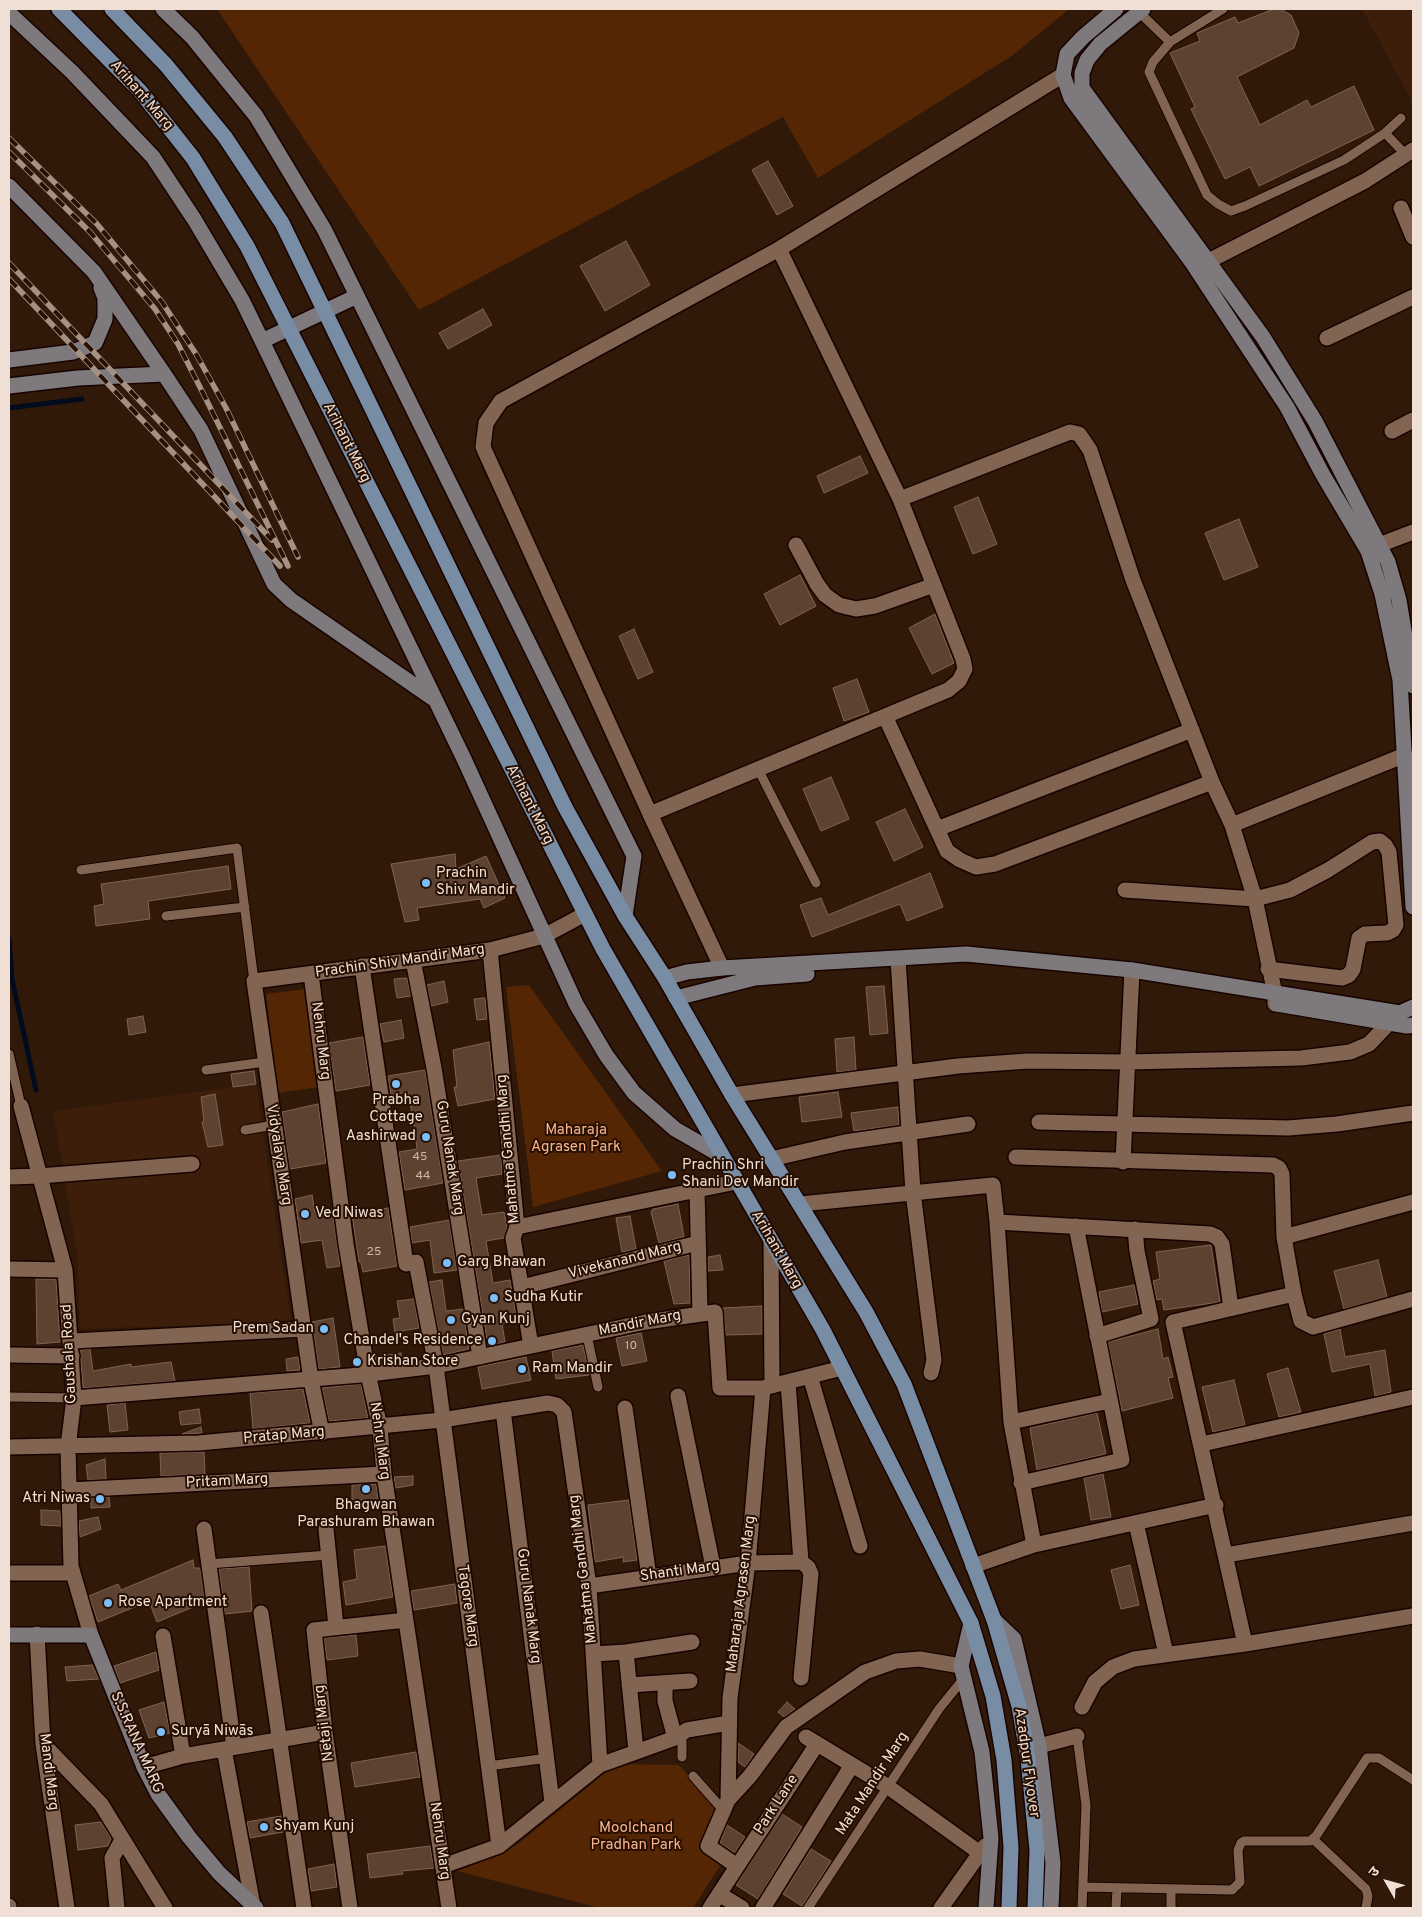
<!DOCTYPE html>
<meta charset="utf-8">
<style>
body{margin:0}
#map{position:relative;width:1422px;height:1917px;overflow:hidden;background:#311909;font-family:Overpass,"Noto Sans Devanagari",sans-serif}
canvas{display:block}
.frame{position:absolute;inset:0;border:10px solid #f0dfd5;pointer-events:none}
.north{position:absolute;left:1362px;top:1857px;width:50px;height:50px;-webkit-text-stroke:4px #270f02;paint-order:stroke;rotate:308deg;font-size:14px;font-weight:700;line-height:20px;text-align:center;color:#f0dfd5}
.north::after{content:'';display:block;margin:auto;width:18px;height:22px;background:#f0dfd5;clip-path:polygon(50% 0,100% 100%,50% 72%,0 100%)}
</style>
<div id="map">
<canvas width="1422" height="1917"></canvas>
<div class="frame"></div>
<div class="north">उ</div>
</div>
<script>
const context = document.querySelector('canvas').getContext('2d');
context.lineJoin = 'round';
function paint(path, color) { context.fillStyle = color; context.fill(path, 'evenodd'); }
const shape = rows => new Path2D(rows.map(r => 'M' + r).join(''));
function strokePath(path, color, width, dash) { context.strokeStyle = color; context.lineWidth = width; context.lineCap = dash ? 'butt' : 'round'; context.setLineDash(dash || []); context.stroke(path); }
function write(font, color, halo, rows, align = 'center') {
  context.font = font + ' Overpass,sans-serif'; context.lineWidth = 4; context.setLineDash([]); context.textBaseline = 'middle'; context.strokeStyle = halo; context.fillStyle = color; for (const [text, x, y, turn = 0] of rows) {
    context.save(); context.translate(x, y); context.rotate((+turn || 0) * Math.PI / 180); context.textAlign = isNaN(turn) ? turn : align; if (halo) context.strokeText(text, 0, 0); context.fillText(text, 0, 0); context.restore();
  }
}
const built = shape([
 [1362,9,1413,9,1413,103],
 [256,1084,291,1322,80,1329,77,1254,53,1111]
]);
const green = shape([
 [217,9,1069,9,1013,55,818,178,783,117,419,310],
 [529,985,662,1171,533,1207,506,987],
 [308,989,320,1087,278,1093,266,994],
 [616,1764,679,1765,717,1808,705,1847,723,1861,693,1908,600,1908,457,1871,502,1853,519,1843]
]);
const stream = shape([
 [9,408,82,399],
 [9,939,12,979,36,1090]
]);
const building = shape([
 [1274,9,1280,9,1291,15,1299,33,1294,48,1237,77,1260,125,1307,100,1311,107,1354,86,1374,130,1259,186,1250,167,1225,179,1191,109,1195,107,1170,53,1200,41,1197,33,1235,17,1238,23,1274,9],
 [768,161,793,206,777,215,752,170,768,161],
 [626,241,650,285,605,311,580,266,626,241],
 [483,309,492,325,448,349,439,333,483,309],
 [860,456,868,473,824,493,817,476,860,456],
 [978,497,997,544,973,554,954,507,978,497],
 [1239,519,1258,567,1224,580,1205,533,1239,519],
 [800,575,816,606,780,625,764,594,800,575],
 [935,614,954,663,932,674,909,628,935,614],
 [634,629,653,672,638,679,619,636,634,629],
 [857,679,869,712,844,721,833,688,857,679],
 [831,777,849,819,821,831,803,789,831,777],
 [905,809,923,847,894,861,876,822,905,809],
 [455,854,456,869,486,856,505,898,484,908,480,899,417,908,419,920,405,922,391,864,455,854],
 [228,866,231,889,148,901,150,919,96,926,94,906,104,904,101,884,228,866],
 [930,873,943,907,907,921,900,904,812,937,800,905,821,898,828,915,930,873],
 [407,978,411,996,397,998,394,979,407,978],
 [444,981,448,1002,431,1006,427,985,444,981],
 [884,986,888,1033,870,1035,866,987,884,986],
 [485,998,487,1019,477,1020,474,999,485,998],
 [143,1016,146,1032,129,1035,127,1019,143,1016],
 [401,1020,404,1038,384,1042,380,1024,401,1020],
 [363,1037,370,1085,336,1091,329,1043,363,1037],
 [854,1037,856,1070,837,1072,835,1039,854,1037],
 [489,1042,495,1099,458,1106,454,1087,457,1087,453,1050,489,1042],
 [425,1070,443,1183,405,1190,399,1152,417,1149,415,1130,408,1092,391,1095,388,1076,425,1070],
 [254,1071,256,1084,233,1087,231,1074,254,1071],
 [838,1092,842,1117,802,1122,799,1097,838,1092],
 [215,1094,223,1145,208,1147,202,1122,204,1121,201,1097,215,1094],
 [318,1104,326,1163,290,1169,282,1112,318,1104],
 [898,1107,899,1125,854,1131,851,1113,898,1107],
 [501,1155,502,1174,476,1178,482,1215,504,1212,507,1228,504,1238,486,1241,493,1283,510,1280,517,1322,502,1324,505,1342,488,1346,458,1161,501,1155],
 [312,1195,315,1212,332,1209,340,1266,327,1268,322,1240,301,1243,295,1199,312,1195],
 [678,1204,684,1237,659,1243,651,1212,653,1209,678,1204],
 [388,1208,397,1266,363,1272,361,1262,359,1262,352,1214,388,1208],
 [630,1216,636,1249,622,1252,616,1218,630,1216],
 [449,1220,457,1270,434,1273,430,1240,412,1243,410,1227,449,1220],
 [1211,1245,1220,1302,1164,1310,1162,1299,1157,1300,1153,1281,1160,1279,1156,1252,1211,1245],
 [689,1255,690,1303,674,1304,664,1261,689,1255],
 [720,1255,723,1270,708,1271,708,1257,720,1255],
 [1378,1260,1387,1297,1344,1309,1334,1271,1378,1260],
 [36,1279,56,1279,60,1342,37,1344,36,1279],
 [442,1280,446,1311,463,1309,469,1349,443,1355,429,1282,442,1280],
 [1134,1285,1138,1304,1102,1312,1099,1292,1134,1285],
 [414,1299,419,1328,395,1332,393,1319,400,1318,397,1301,414,1299],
 [762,1306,762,1334,726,1335,723,1308,762,1306],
 [333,1318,340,1367,319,1369,312,1322,333,1318],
 [1158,1329,1163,1359,1168,1357,1173,1377,1168,1378,1173,1398,1122,1411,1108,1342,1158,1329],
 [1340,1329,1345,1357,1385,1350,1391,1392,1375,1396,1370,1364,1332,1372,1324,1334,1340,1329],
 [641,1333,647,1361,622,1366,616,1338,641,1333],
 [583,1345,589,1375,556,1379,552,1351,583,1345],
 [90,1349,93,1371,131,1364,131,1367,171,1362,175,1381,83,1388,80,1350,90,1349],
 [401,1353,402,1361,376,1364,375,1357,401,1353],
 [298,1357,300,1370,287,1371,286,1359,298,1357],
 [526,1357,531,1380,482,1389,478,1367,526,1357],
 [1288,1368,1301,1412,1279,1417,1267,1374,1288,1368],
 [1234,1380,1245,1425,1213,1432,1202,1387,1234,1380],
 [361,1384,368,1418,329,1421,322,1388,361,1384],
 [303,1389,310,1423,253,1429,250,1393,303,1389],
 [125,1403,128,1430,110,1432,107,1405,125,1403],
 [199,1409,201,1423,181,1425,179,1412,199,1409],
 [1097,1413,1106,1454,1037,1470,1030,1428,1097,1413],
 [201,1427,202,1433,182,1434,201,1427],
 [204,1452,205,1474,161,1476,160,1453,204,1452],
 [105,1459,106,1479,88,1480,86,1465,105,1459],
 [1103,1474,1111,1517,1091,1520,1084,1478,1103,1474],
 [413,1476,413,1485,396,1488,394,1477,413,1476],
 [376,1484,378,1499,352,1501,352,1485,376,1484],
 [109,1497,110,1507,91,1508,91,1498,109,1497],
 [629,1500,637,1560,623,1562,624,1557,595,1562,588,1505,629,1500],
 [41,1510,60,1511,61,1526,41,1525,41,1510],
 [98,1517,101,1529,80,1537,79,1521,98,1517],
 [385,1546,393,1597,346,1605,343,1582,357,1579,354,1550,385,1546],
 [193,1560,194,1568,200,1568,205,1602,157,1622,149,1601,98,1622,89,1596,118,1584,121,1590,193,1560],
 [1130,1565,1139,1605,1121,1609,1111,1570,1130,1565],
 [249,1567,252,1611,225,1614,219,1569,249,1567],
 [455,1584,457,1603,414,1610,411,1591,455,1584],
 [356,1635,358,1656,327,1660,324,1638,356,1635],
 [156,1652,159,1670,120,1683,114,1666,156,1652],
 [92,1665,99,1679,67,1681,65,1667,92,1665],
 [164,1702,170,1733,149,1738,139,1710,164,1702],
 [787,1702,795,1709,784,1717,778,1712,787,1702],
 [738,1743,754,1754,745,1767,738,1762,738,1743],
 [416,1752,420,1777,355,1787,351,1763,416,1752],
 [782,1814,802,1827,758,1899,736,1885,782,1814],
 [281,1816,283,1832,250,1838,247,1822,281,1816],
 [101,1822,111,1838,108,1846,78,1850,75,1825,101,1822],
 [727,1825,745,1837,735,1853,720,1843,727,1825],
 [430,1846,434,1868,402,1871,403,1874,370,1878,367,1854,430,1846],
 [811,1849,831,1861,802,1906,783,1894,811,1849],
 [334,1864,337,1887,311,1891,308,1869,334,1864]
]);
const lane = shape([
 [1223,9,1170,42,1153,62,1149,72,1207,195,1218,204,1231,211,1245,206,1344,160,1385,133,1401,118],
 [1139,12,1170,42],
 [1385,133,1406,155],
 [758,769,816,883],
 [81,870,237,848,254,981],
 [166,916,245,907],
 [9,1054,21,1106],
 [206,1070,265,1062],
 [245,1130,274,1125],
 [587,1335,598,1387],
 [9,1397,74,1398],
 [208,1564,329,1555],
 [682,1733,682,1757],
 [1077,1736,1086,1805,1082,1908],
 [488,1766,548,1758],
 [693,1776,724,1811],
 [1313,1839,1366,1889,1368,1896,1366,1908],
 [1083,1887,1232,1890,1240,1882,1238,1850,1241,1843,1244,1841,1310,1841,1316,1836,1367,1758,1379,1758,1413,1780],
 [1171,1890,1171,1908],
 [808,1908,939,1709,964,1678],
 [1116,1908,1117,1888]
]);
const street = shape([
 [1401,208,1413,237],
 [779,249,1063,75],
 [1197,267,1365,181,1413,150],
 [1327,338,1413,297],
 [1392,431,1413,420],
 [796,545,817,584,825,595,839,605,856,609,875,606,934,585],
 [1379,545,1413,532],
 [885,716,947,851,960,860,976,867,995,864,1212,782],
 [650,814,483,447,486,423,501,401,779,249,900,499],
 [1232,825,1405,755],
 [937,829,1192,730],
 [1125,890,1255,899,1290,890,1328,870,1372,842,1380,841,1385,845,1389,852,1396,925,1393,930,1387,933,1365,934,1359,938,1353,969,1349,975,1342,978,1268,969],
 [490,950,517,1227,513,1238,531,1346],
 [898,959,913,1192,934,1360,931,1373],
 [413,960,434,1068,480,1357],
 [362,966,406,1264,416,1262,436,1366,499,1846],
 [722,968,650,814,948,690,959,681,965,669,963,659,900,499,1070,432,1079,434,1090,450,1133,580,1212,782,1232,825,1255,899,1275,994,1275,1004],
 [311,974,346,1244,368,1374,380,1427,384,1474,449,1908],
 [732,1095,958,1066,1028,1061,1128,1062,1301,1058,1350,1052,1369,1044,1389,1023],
 [21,1106,65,1270,74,1398,68,1447,71,1566,91,1635],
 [1039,1122,1288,1128,1337,1124,1413,1113],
 [1016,1157,1273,1165,1279,1168,1282,1174,1284,1237,1294,1294,1301,1321,1313,1327,1413,1299],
 [771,1159,845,1142,968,1124],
 [1123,1162,1132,970],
 [9,1177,39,1176,192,1164],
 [697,1190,700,1313],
 [800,1204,993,1185,997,1222,1210,1234,1217,1237,1222,1244,1231,1308],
 [997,1222,1011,1422,1034,1545],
 [517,1227,736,1182],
 [1284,1237,1413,1202],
 [771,1242,772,1386],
 [9,1269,65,1270],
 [522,1287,698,1243],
 [1097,1336,1151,1319,1137,1251,1135,1229],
 [72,1341,305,1329],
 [9,1355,72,1356],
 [810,1376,860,1546],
 [788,1382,801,1562],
 [678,1396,713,1567],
 [74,1398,361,1375,436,1366,646,1322,715,1312,720,1388,763,1388,842,1368],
 [625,1408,649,1577],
 [503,1410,552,1802],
 [1011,1422,1110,1401],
 [322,1433,311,1380,254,981,490,950,544,936,585,914],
 [1202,1444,1413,1397],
 [9,1447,199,1443,442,1420,548,1403,557,1405,564,1412,589,1586,600,1765],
 [1021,1483,1122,1460,1076,1226],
 [69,1490,384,1474],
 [1136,1523,1166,1654],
 [204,1529,234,1747],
 [326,1529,336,1627],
 [1226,1555,1413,1523],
 [973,1566,1034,1545,1216,1505],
 [9,1573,73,1573],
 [589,1586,748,1563,801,1562,808,1567,811,1574,801,1678],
 [261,1613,304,1908],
 [37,1634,43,1744,67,1908],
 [163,1636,183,1756],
 [1245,1644,1173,1322,1294,1294],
 [626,1652,636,1751],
 [594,1654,626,1652,692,1642],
 [665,1683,665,1701,675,1738],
 [629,1685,690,1681],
 [1082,1707,1095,1682,1113,1667,1134,1659,1245,1644,1413,1616],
 [806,1737,887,1786,980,1853],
 [43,1744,101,1804,165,1908],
 [1039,1746,1077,1736],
 [224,1749,253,1906],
 [144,1767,183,1756,325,1732],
 [728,1800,730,1698,748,1563,763,1388],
 [443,1866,499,1846,600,1765,675,1738,687,1730,729,1723],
 [737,1866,708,1846,728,1800,750,1776,786,1727,865,1672,896,1661,920,1659,961,1666],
 [719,1894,742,1908],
 [9,1906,9,1908],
 [117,1908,112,1858,122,1840],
 [350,1908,325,1732,314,1630,406,1620],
 [710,1908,817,1744],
 [763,1908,852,1765],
 [941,1908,985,1846]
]);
const secondary = shape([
 [163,9,192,37,256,116,324,229,634,856,625,916],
 [1116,9,1083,37,1067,54,1063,75,1071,98,1191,261,1287,407,1323,475,1368,551,1382,594,1400,680,1413,907],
 [1143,9,1100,44,1087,60,1082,73,1082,88,1263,337,1315,421,1388,562,1399,600,1413,686],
 [9,13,72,72,153,157,194,219,242,300,262,341,464,759,576,1004,606,1055,634,1093,675,1129,720,1155],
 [9,186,94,272,164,374,201,430,274,584,291,600,434,699],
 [262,341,357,296],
 [9,360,73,352,95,343,105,319,105,298,101,288],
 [9,386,78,378,164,374],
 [665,978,687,972,722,968,966,954,1132,970,1400,1013,1413,1007],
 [676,998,755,978,807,974],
 [1277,1004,1407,1026,1413,1025],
 [994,1620,1014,1639,1039,1746,1053,1863,1051,1908],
 [971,1623,961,1666,982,1752,991,1838,986,1908],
 [9,1635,91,1635,144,1767,158,1794,189,1837,219,1873,256,1908]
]);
const primary = shape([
 [59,9,140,91,193,158,247,246,603,949,823,1330,971,1623,993,1696,1004,1760,1011,1847,1009,1908],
 [112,9,166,65,225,137,282,223,565,807,625,916,665,978,732,1095,866,1312,904,1384,994,1620,1019,1706,1028,1758,1037,1850,1035,1908]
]);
const rail = shape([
 [9,138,97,224,162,302,196,354,226,408,298,557],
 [9,152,90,232,155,309,178,344,204,395,288,566],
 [9,263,272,540],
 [9,279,280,566]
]);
const markers = [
 [426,883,5,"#7bbef8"],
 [396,1084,5,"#7bbef8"],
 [426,1137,5,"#7bbef8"],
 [672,1175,5,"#7bbef8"],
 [305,1214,5,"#7bbef8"],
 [447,1263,5,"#7bbef8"],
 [494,1298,5,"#7bbef8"],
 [451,1320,5,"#7bbef8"],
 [324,1329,5,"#7bbef8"],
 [492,1341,5,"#7bbef8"],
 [357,1362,5,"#7bbef8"],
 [522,1369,5,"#7bbef8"],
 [366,1489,5,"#7bbef8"],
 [100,1499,5,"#7bbef8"],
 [108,1603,5,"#7bbef8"],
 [161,1732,5,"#7bbef8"],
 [264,1827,5,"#7bbef8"]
];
const numberNames = [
 ["45",420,1158],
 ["44",423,1177],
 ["25",374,1253],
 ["10",631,1347]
];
const streetNames = [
 ["Arihant Marg",141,96,49],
 ["Arihant Marg",346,443,63],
 ["Arihant Marg",529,805,63],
 ["Prachin Shiv Mandir Marg",400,962,-8],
 ["Nehru Marg",320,1041,83],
 ["Mahatma Gandhi Marg",509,1149,-95],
 ["Vidyalaya Marg",278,1155,81],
 ["Guru Nanak Marg",449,1158,81],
 ["Arihant Marg",776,1250,60],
 ["Vivekanand Marg",625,1261,-14],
 ["Mandir Marg",640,1324,-11],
 ["Gaushala Road",70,1354,-93],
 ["Pratap Marg",284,1436,-5],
 ["Nehru Marg",379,1441,82],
 ["Pritam Marg",227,1482,-3],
 ["Mahatma Gandhi Marg",584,1569,-97],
 ["Shanti Marg",680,1572,-8],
 ["Maharaja Agrasen Marg",742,1594,-83],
 ["Tagore Marg",467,1606,82],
 ["Guru Nanak Marg",528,1606,83],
 ["Netaji Marg",325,1723,-97],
 ["S.S.RANA MARG",136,1743,66],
 ["Azadpur Flyover",1026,1763,82],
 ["Mandi Marg",48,1772,83],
 ["Mata Mandir Marg",873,1784,-57],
 ["Park Lane",777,1805,-57],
 ["Nehru Marg",439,1841,82]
];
const poiNames = [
 ["Prachin",436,874],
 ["Shiv Mandir",436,891],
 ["Prabha",396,1101,"center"],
 ["Cottage",396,1118,"center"],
 ["Aashirwad",416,1137,"right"],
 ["Prachin Shri",682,1166],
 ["Shani Dev Mandir",682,1183],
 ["Ved Niwas",315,1214],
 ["Garg Bhawan",457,1263],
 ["Sudha Kutir",504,1298],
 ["Gyan Kunj",461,1320],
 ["Prem Sadan",314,1329,"right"],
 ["Chandel's Residence",482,1341,"right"],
 ["Krishan Store",367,1362],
 ["Ram Mandir",532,1369],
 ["Atri Niwas",90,1499,"right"],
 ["Bhagwan",366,1506,"center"],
 ["Parashuram Bhawan",366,1523,"center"],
 ["Rose Apartment",118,1603],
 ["Suryā Niwās",171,1732],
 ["Shyam Kunj",274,1827]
];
const parkNames = [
 ["Maharaja",576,1131],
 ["Agrasen Park",576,1148],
 ["Moolchand",636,1829],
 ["Pradhan Park",636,1846]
];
paint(built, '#3c1e0a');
paint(green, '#552603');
strokePath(stream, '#000b1e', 5);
paint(building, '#5d4131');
strokePath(building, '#806352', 1);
strokePath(lane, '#180300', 11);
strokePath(street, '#180300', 18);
strokePath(secondary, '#180300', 18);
strokePath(primary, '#180300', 18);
strokePath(lane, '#826453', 9);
strokePath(street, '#826453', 15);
strokePath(secondary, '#7d797c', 15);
strokePath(primary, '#788da4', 15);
strokePath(rail, '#a49184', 5.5);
strokePath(rail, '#270f02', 4, [11]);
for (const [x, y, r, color] of markers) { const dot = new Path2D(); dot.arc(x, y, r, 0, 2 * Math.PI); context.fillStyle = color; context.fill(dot); strokePath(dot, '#270f02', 2); }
write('12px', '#cbb8ac', null, numberNames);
write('15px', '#f0dfd5', '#270f02', streetNames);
write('15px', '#f0dfd5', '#270f02', poiNames, 'left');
write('15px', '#f8b48d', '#270f02', parkNames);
</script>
